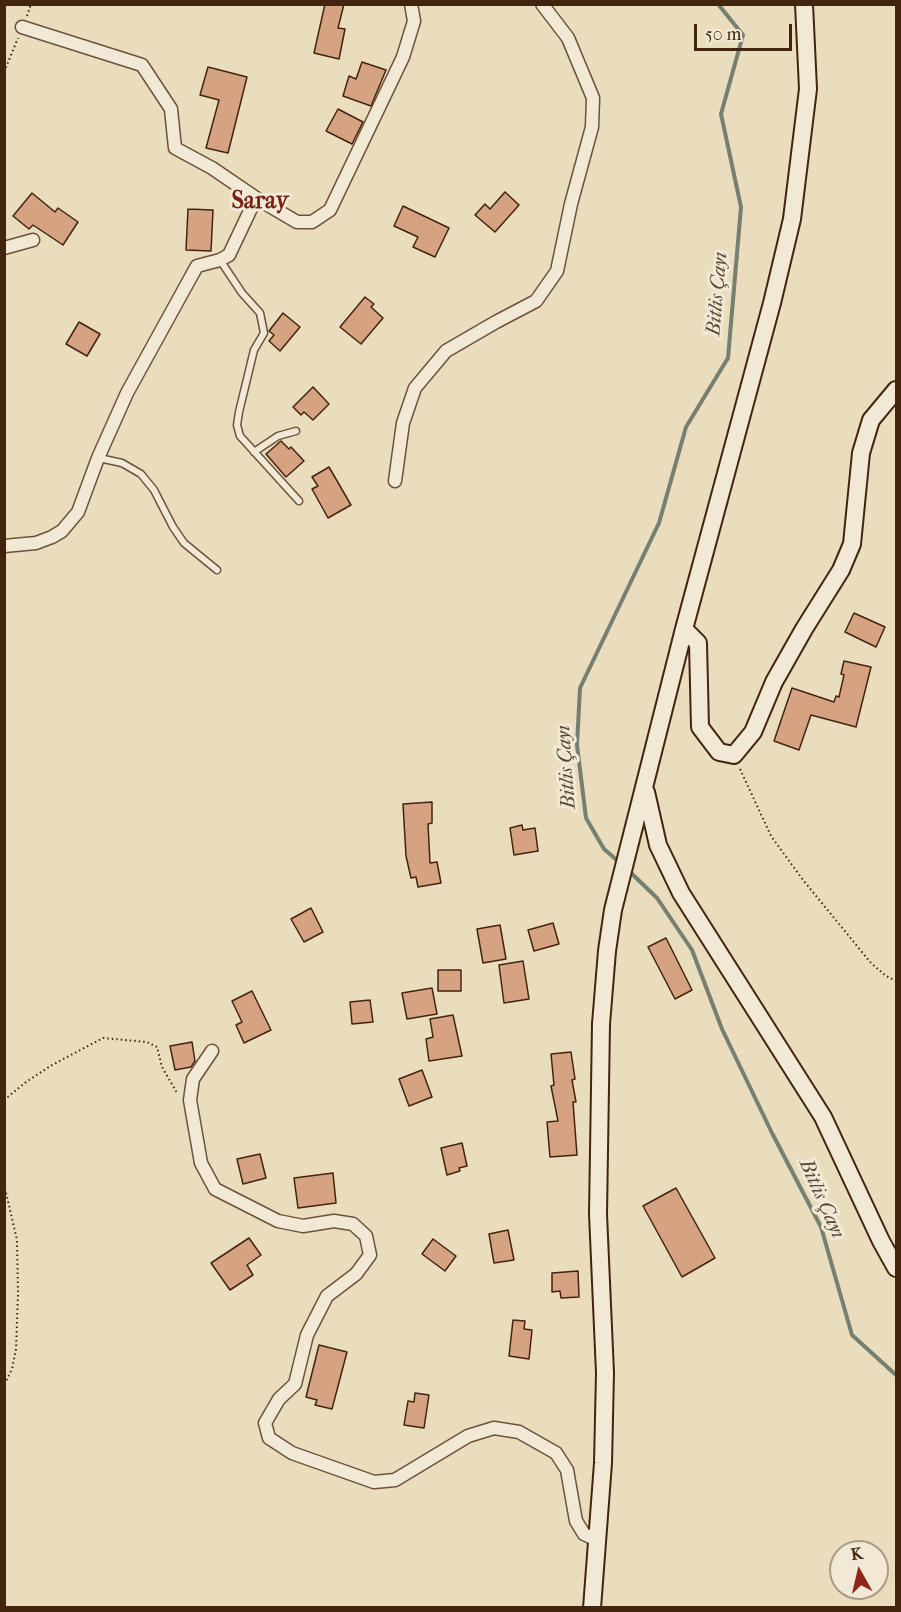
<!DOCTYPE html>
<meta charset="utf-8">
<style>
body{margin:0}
#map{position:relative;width:901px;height:1612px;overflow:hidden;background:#eaddbe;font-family:"IM FELL French Canon",serif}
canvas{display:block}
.frame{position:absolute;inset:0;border:6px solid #43240e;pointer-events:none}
.north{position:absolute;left:829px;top:1540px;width:60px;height:60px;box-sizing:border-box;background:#f1e9d5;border:2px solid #ab9a85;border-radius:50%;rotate:352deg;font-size:16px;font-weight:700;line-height:24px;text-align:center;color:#43240e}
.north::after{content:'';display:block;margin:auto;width:21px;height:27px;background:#8f2418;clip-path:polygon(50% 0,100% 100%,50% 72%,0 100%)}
.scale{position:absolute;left:694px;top:24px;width:98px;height:27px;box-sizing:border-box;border:3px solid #43240e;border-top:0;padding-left:8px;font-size:18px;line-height:21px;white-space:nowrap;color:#43240e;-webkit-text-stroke:4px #f1e9d5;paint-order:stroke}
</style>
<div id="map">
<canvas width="901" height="1612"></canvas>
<div class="frame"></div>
<div class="north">K</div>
<div class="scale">50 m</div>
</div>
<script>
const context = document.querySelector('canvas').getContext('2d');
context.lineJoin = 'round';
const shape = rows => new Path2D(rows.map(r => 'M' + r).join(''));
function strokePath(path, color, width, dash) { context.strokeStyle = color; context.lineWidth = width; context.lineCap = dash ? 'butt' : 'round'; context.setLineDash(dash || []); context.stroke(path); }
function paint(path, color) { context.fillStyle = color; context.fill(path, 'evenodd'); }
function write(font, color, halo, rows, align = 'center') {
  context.font = font + ' "IM FELL French Canon",serif'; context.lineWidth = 6; context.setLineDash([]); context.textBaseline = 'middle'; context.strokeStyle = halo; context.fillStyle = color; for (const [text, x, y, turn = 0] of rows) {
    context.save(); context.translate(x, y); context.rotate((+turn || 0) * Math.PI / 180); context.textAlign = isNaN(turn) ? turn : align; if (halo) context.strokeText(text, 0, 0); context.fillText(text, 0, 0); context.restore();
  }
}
const stream = shape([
 [619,862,604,849,586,818,577,745,580,688,659,523,686,427,728,358,741,207,721,114,743,35,718,4],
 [629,871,657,898,692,950,722,1029,772,1133,821,1227,852,1335,896,1375]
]);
const building = shape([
 [325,4,344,4,338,28,345,29,339,59,314,53,325,4],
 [362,62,386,70,371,106,343,96,349,76,356,79,362,62],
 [208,67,247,77,228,153,206,148,219,100,200,95,208,67],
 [338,109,363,122,352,144,326,131,338,109],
 [505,192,519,205,495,232,475,215,485,204,490,209,505,192],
 [32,193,55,212,58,208,78,222,63,245,33,225,29,229,13,216,32,193],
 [403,206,449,228,435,257,413,247,418,237,394,226,403,206],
 [188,209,213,210,211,251,186,250,188,209],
 [365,297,374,304,371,307,383,318,361,344,340,327,365,297],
 [283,313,300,327,280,351,269,341,274,335,269,331,283,313],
 [79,322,100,334,87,356,66,344,79,322],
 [313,387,329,404,313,420,304,412,301,415,293,407,313,387],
 [281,441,289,449,291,447,304,461,286,477,266,454,281,441],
 [329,467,351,505,328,518,312,489,318,486,312,477,329,467],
 [854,613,885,627,876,647,845,632,854,613],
 [844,661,871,667,856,727,811,715,799,750,774,741,792,688,834,702,836,696,839,697,844,675,841,674,844,661],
 [432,802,432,823,428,824,430,863,437,862,441,883,418,887,416,877,411,878,406,856,403,804,432,802],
 [522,825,523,830,535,828,538,851,514,855,510,828,522,825],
 [311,908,323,932,304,942,291,919,311,908],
 [553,923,559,944,534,951,528,930,553,923],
 [500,925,506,959,483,963,477,929,500,925],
 [666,938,692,990,675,999,648,947,666,938],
 [523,961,529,999,504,1003,499,965,523,961],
 [438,970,461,970,461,991,438,991,438,970],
 [432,988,437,1014,407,1019,402,993,432,988],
 [252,991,271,1030,244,1043,236,1025,242,1022,232,1001,252,991],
 [370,1000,373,1022,352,1024,350,1002,370,1000],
 [453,1015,462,1056,429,1061,426,1039,433,1037,430,1019,453,1015],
 [192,1042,195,1061,191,1067,175,1070,170,1046,192,1042],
 [571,1052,575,1079,572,1080,576,1102,573,1102,577,1155,550,1157,547,1122,558,1121,551,1086,554,1085,551,1054,571,1052],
 [422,1070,432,1097,409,1106,399,1079,422,1070],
 [462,1143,467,1166,459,1168,460,1171,447,1175,441,1148,462,1143],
 [260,1154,266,1178,243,1184,237,1159,260,1154],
 [333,1173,336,1203,298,1208,294,1178,333,1173],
 [676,1188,715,1258,682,1277,643,1206,676,1188],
 [508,1230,514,1260,494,1263,489,1234,508,1230],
 [249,1238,261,1255,247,1265,253,1275,230,1290,211,1263,249,1238],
 [433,1239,456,1256,445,1271,422,1254,433,1239],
 [578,1271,579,1297,561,1298,560,1291,552,1292,552,1273,578,1271],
 [513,1320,525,1321,524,1329,532,1330,529,1359,509,1356,513,1320],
 [319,1345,347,1352,332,1409,315,1405,317,1400,306,1397,319,1345],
 [415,1393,429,1395,424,1428,404,1425,408,1401,414,1402,415,1393]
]);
const path = shape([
 [27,16,31,4],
 [4,72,18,38],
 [740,769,771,836,803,880,871,963,886,976,896,981],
 [4,1100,26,1082,52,1065,103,1038,147,1042,157,1047,162,1067,177,1093],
 [4,1184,17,1240,18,1293,16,1349,12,1369,4,1385]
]);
const lane = shape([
 [220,260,242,293,260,313,264,333,254,350,239,412,237,425,240,436,299,501],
 [254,452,278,436,296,431],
 [99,458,122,463,141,474,154,490,173,527,184,543,217,570]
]);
const street = shape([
 [22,27,142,65,171,109,175,148,212,168,256,198,297,222,312,222,330,210,403,57,414,21,411,4],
 [4,248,33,240],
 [395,481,403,423,415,388,446,351,496,322,536,301,557,271,571,204,592,127,593,98,568,38,542,4],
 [4,546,36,543,52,537,62,531,78,512,98,458,127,393,187,284,197,266,220,260,229,255,256,198],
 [212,1051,193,1079,190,1100,201,1163,215,1189,278,1221,303,1226,334,1221,353,1224,366,1236,370,1255,356,1274,327,1296,307,1335,295,1384,279,1399,265,1423,269,1438,292,1453,374,1482,395,1480,468,1436,494,1428,519,1432,556,1453,567,1470,576,1521,584,1534,597,1540]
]);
const secondary = shape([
 [684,629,698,643,700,727,719,752,734,755,753,732,774,682,804,629,841,570,852,544,861,453,871,420,896,390],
 [646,792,658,845,681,893,823,1117,881,1241,896,1268],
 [592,1608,603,1463,605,1373,598,1214,601,1024,607,951,613,910,684,629,772,303,792,219,808,89,804,4]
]);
const waterNames = [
 ["Bitlis Çayı",718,294,-85],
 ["Bitlis Çayı",567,767,-94],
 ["Bitlis Çayı",821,1199,66]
];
const districtNames = [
 ["Saray",260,202]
];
strokePath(stream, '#767f70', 4);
paint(building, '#d5a382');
strokePath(building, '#43240e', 1.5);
strokePath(lane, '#6d523a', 9);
strokePath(street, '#6d523a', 15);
strokePath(secondary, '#43240e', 20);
strokePath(path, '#43240e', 2, [1.5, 3]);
strokePath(lane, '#f1e9d5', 6);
strokePath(street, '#f1e9d5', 12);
strokePath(secondary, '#f1e9d5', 16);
write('italic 20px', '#584a37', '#f1e9d5', waterNames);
write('bold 24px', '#7a1f14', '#f1e9d5', districtNames);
</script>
